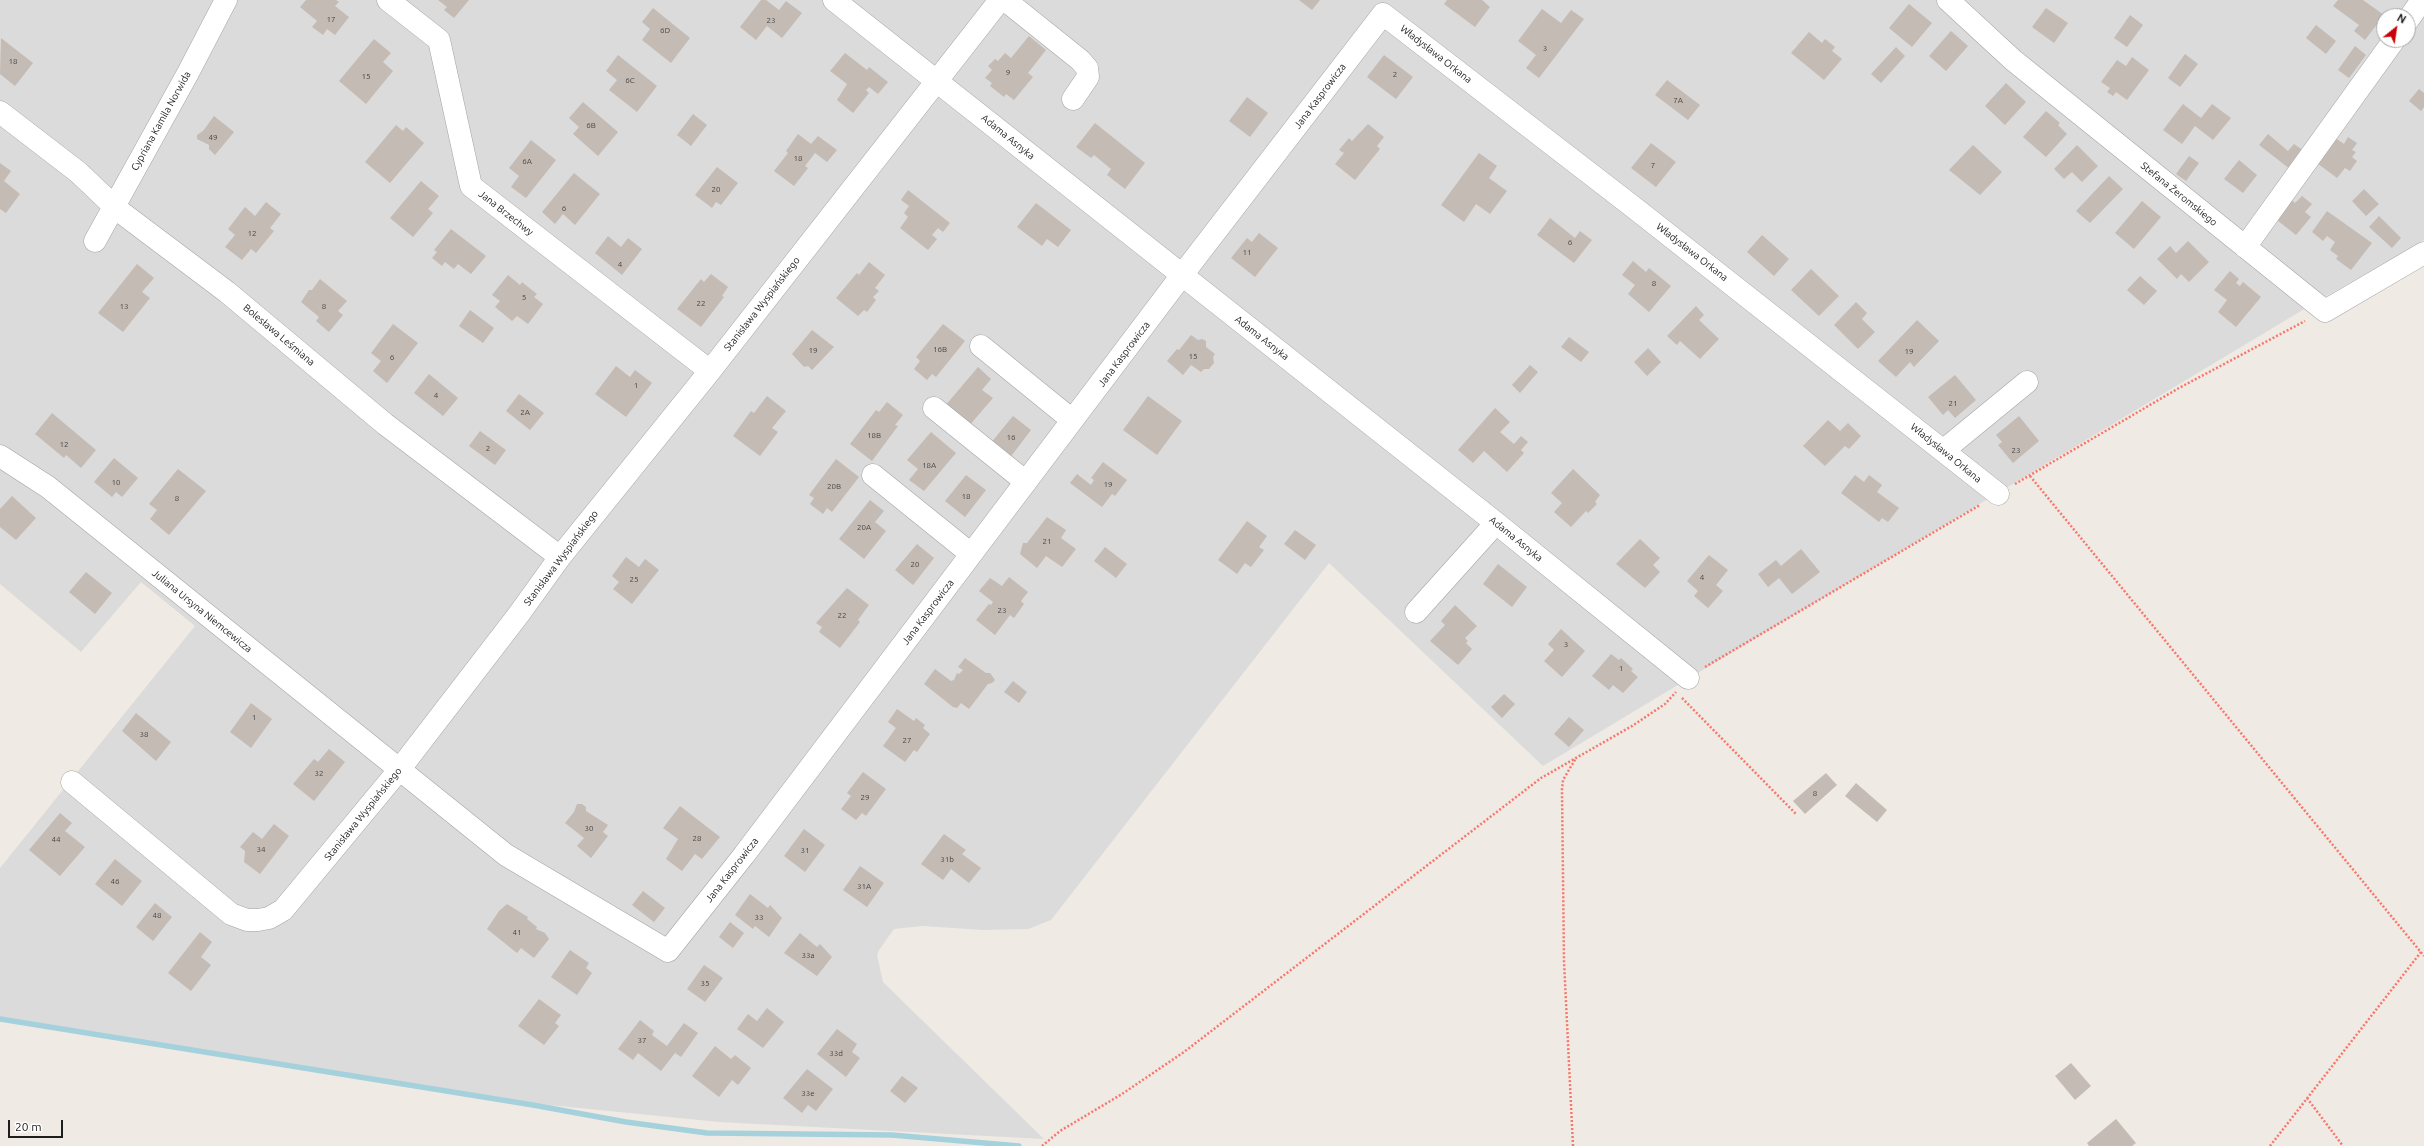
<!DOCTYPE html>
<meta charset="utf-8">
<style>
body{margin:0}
#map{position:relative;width:2424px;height:1146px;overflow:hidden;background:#efebe4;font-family:Ubuntu,sans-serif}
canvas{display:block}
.north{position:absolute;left:2376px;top:8px;width:40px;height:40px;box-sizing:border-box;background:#fff;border:1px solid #a5a5a5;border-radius:50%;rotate:30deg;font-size:11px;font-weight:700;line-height:16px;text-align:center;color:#1e1e1e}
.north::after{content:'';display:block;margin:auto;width:14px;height:18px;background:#cb0107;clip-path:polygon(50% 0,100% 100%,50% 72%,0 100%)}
.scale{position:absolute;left:8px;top:1120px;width:55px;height:18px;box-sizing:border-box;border:2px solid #1e1e1e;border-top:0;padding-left:5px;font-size:12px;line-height:14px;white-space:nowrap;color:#1e1e1e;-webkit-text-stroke:3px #fff;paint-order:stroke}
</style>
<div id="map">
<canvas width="2424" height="1146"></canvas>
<div class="north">N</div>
<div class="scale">20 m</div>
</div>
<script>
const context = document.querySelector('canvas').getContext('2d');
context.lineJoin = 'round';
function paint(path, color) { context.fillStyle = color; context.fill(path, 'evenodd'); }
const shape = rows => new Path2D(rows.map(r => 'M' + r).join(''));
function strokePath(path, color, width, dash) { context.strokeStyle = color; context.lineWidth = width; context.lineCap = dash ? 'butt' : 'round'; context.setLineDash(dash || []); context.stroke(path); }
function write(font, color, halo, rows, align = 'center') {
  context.font = font + ' Ubuntu,sans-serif'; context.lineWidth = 4; context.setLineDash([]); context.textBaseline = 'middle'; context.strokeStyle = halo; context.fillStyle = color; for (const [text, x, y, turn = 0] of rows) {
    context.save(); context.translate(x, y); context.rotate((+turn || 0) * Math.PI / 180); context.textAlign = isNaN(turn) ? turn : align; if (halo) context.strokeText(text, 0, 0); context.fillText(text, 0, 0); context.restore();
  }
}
const residential = shape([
 [0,0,2424,0,2424,240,2321,299,1543,766,1329,563,1051,920,1028,929,983,930,922,926,894,929,879,950,877,955,883,982,1044,1139,719,1122,549,1105,0,1018,0,868,195,626,141,582,81,652,0,584],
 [2384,16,2408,16,2408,40,2384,40]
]);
const stream = shape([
 [0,1019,533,1105,626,1122,707,1133,892,1135,1019,1146]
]);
const building = shape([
 [306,0,336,0,339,2,335,6,349,17,335,35,327,29,323,35,312,27,317,21,300,7],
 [438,0,469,0,454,18,444,10,447,7],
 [761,0,766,0,779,10,786,1,802,13,782,38,767,26,756,40,740,27],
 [1299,0,1320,0,1312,10],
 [1447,0,1482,0,1490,7,1475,27,1444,4],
 [2338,0,2363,0,2384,15,2365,40,2354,31,2359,25,2333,6],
 [1909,4,1932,23,1912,47,1889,28],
 [653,8,690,38,671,63,642,40,650,29,642,22],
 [2046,8,2068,23,2054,43,2032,27],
 [1542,9,1561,23,1571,10,1584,19,1539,78,1526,68,1536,55,1518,41],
 [2130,15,2143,25,2127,47,2114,38],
 [2316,25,2336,41,2326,54,2306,38],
 [1951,31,1968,46,1946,71,1929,56],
 [1809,32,1822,43,1825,39,1835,47,1832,51,1842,59,1824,80,1791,53],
 [1029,36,1046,50,1028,73,1033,77,1014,100,1006,94,1004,97,990,86,992,83,985,78,992,70,988,66,995,59,998,61,1005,53,1011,58],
 [1,38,33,63,15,86,0,74],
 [374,39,391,53,383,62,393,71,366,104,339,81],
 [2355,46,2366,55,2349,78,2338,70],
 [1896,47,1905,56,1881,83,1871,74],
 [845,53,867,70,869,67,888,82,878,94,869,87,866,90,869,93,853,113,837,100,847,84,830,71],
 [2185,54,2198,64,2180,87,2168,78],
 [618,55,657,86,637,112,609,90,617,80,606,71],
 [1384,55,1413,77,1396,99,1367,77],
 [2132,57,2149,70,2127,100,2116,92,2113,96,2107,92,2110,88,2101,82,2117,60,2126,66],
 [1667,80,1700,105,1688,120,1655,95],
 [2006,83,2026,102,2005,125,1985,106],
 [2419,89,2424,93,2424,107,2421,111,2409,101],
 [1247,97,1268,113,1250,137,1229,121],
 [583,102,618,132,598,156,573,134,579,127,569,118],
 [2183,104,2201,118,2212,104,2231,118,2213,140,2195,126,2182,144,2163,130],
 [2046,111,2060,123,2058,125,2067,134,2046,157,2023,137],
 [693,114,707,125,691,146,677,135],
 [214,116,234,132,215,155,209,149,209,145,197,139,197,135,203,131],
 [1095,123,1145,163,1125,189,1107,175,1111,169,1094,155,1091,158,1076,147],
 [1368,124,1384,137,1377,146,1380,149,1355,180,1335,164,1344,153,1339,150,1349,138,1352,141],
 [396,125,403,131,406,127,424,143,390,183,365,162],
 [798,134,811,144,818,136,837,150,827,162,815,153,805,166,808,168,794,186,774,171,788,153,786,151],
 [2268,134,2288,151,2294,144,2304,151,2290,169,2259,145],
 [2331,135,2344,144,2348,137,2357,143,2352,150,2356,152,2352,157,2357,161,2350,171,2345,168,2337,178,2313,160],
 [531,140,556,160,526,198,511,187,519,176,509,168],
 [1651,143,1676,162,1656,187,1631,168],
 [1973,145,2002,172,1980,195,1949,170],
 [2077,145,2098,166,2082,182,2072,172,2064,179,2054,169],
 [1479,153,1497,166,1489,178,1507,191,1490,214,1476,204,1464,222,1441,205],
 [2189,156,2199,163,2186,181,2176,174],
 [2239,160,2257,175,2243,193,2224,179],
 [0,163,11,171,4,181,20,194,6,213,0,209],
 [717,167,738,183,721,205,716,202,712,208,695,195],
 [574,173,600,194,575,225,563,214,555,224,542,212],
 [2109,176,2123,189,2090,223,2076,211],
 [421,181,439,196,428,209,433,213,413,237,390,218],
 [2364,189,2379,204,2366,216,2352,201],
 [908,190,950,223,943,232,938,228,932,235,937,239,928,250,900,228,908,217,904,213,909,206,901,200],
 [2302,196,2312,204,2305,212,2311,217,2296,235,2273,217,2289,198,2295,203],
 [2142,201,2161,217,2134,249,2115,233],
 [266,202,281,214,270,228,274,231,256,253,251,249,242,260,225,247,235,235,228,229,245,207,255,216],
 [1036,203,1071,230,1058,247,1047,239,1042,246,1017,227],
 [2327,211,2372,243,2351,270,2336,259,2338,256,2330,250,2335,242,2327,236,2323,241,2312,232],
 [2379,216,2401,238,2392,248,2369,227],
 [1550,218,1575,238,1580,231,1592,240,1574,263,1537,235],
 [451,229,486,256,471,274,458,264,454,269,445,262,442,266,432,258,437,252,434,250],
 [1259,233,1278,248,1255,277,1231,258,1247,238,1252,242],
 [1762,235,1789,259,1774,276,1747,252],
 [608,236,621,247,628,238,642,249,622,275,595,253],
 [2188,241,2209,262,2189,282,2181,274,2177,279,2157,259,2170,246,2176,253],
 [1633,261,1646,272,1649,268,1671,286,1649,312,1628,294,1635,285,1622,275],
 [869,262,885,275,875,288,879,291,873,297,876,300,867,312,864,310,858,316,836,298,857,273,859,275],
 [137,264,154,278,142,292,150,298,123,332,98,313],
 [1811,269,1839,296,1819,316,1791,290],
 [2230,271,2239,279,2236,283,2240,286,2243,282,2261,297,2236,327,2218,312,2227,300,2214,290],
 [711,274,728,287,722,296,724,297,701,327,677,309,701,279,704,282],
 [508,275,520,285,522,282,537,294,534,297,543,304,528,324,517,316,512,321,495,307,500,301,492,295],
 [2140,276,2157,291,2144,305,2127,290],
 [320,279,347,301,338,311,343,315,329,332,316,321,319,317,301,302,309,290,312,290],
 [1856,302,1867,313,1862,319,1875,332,1858,349,1834,325],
 [1696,306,1704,315,1699,320,1719,339,1700,359,1680,341,1677,345,1667,336],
 [470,310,494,328,483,343,459,326],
 [1917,320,1939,341,1914,367,1910,362,1896,377,1878,361],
 [393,324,418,343,387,383,373,371,381,361,371,353],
 [943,324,965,341,936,377,932,374,927,380,914,369,920,361,916,357],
 [812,330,834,347,812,370,808,366,804,367,792,354],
 [1191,335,1198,340,1202,339,1206,341,1206,347,1215,354,1213,357,1214,363,1209,369,1204,369,1201,372,1191,365,1183,375,1167,361,1177,349,1179,350],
 [1569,337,1589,352,1581,362,1561,347],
 [1648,348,1661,362,1647,376,1634,362],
 [1530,365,1538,372,1520,393,1512,385],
 [616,366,630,377,635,370,652,383,626,417,595,394],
 [978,367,991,379,982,390,993,398,969,426,945,406],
 [429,374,458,398,443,416,414,393],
 [1955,375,1976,400,1955,418,1948,410,1943,415,1928,397],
 [519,394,544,413,530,430,506,411],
 [767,396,786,411,772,428,778,432,760,456,733,436,751,411,754,413],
 [1148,396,1182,421,1157,455,1123,430],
 [887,402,903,415,895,425,898,426,872,461,850,444,876,410,879,412],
 [1495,408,1510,422,1500,432,1514,444,1521,436,1528,442,1521,450,1524,453,1507,472,1484,451,1473,463,1458,450],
 [52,413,96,450,81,468,66,455,64,458,35,434],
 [1013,416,1031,430,1009,459,990,444],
 [2019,416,2039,441,2013,463,1998,445,2002,442,1996,435],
 [1828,420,1840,431,1848,423,1861,436,1849,449,1845,446,1825,466,1803,446],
 [480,431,506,450,495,465,469,446],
 [931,432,956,453,924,491,909,480,918,469,907,460],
 [114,458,138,478,122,497,116,492,112,497,94,482],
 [836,459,859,477,832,512,827,508,823,514,810,504,814,498,809,495],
 [1103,462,1127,480,1115,496,1112,494,1102,507,1070,483,1077,474,1091,485,1094,480,1091,478],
 [178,469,206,491,169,535,150,519,157,510,149,504],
 [1573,469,1600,495,1595,502,1597,504,1588,513,1586,511,1571,527,1554,512,1562,503,1551,493],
 [966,475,986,490,965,517,945,501],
 [1855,475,1864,482,1869,475,1882,485,1877,492,1899,508,1888,522,1882,518,1879,522,1841,493],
 [12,496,36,518,16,540,0,527,0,509],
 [870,500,884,511,875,522,886,531,864,559,839,539],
 [1047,517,1066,530,1061,538,1076,549,1062,567,1046,556,1037,568,1020,554,1023,543,1027,543],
 [1247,521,1267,536,1259,547,1264,550,1251,567,1245,563,1237,574,1218,560],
 [1295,530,1316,545,1305,560,1284,544],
 [1640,539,1660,558,1653,565,1660,572,1645,588,1616,564],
 [917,544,934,558,913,585,895,570],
 [1105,547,1127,564,1116,578,1094,561],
 [1801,549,1820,572,1792,594,1779,578,1768,587,1758,574,1776,560,1781,566],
 [1709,555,1728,570,1716,585,1723,591,1708,608,1694,596,1698,591,1687,581],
 [626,557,639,567,645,559,659,570,632,604,613,589,619,582,612,576],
 [1498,564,1527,587,1512,607,1483,584],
 [86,572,112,593,95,614,69,592],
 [1009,577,1028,592,1021,601,1024,604,1014,618,1010,615,995,635,976,620,989,604,991,605,993,602,979,591,990,578,1002,586],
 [847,588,869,605,858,620,860,622,840,648,819,632,822,627,816,623],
 [1455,605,1477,626,1465,638,1468,641,1466,643,1472,649,1458,665,1430,641,1445,625,1441,621],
 [1561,629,1585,651,1562,677,1544,661,1554,650,1548,644],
 [1611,654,1619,660,1621,658,1633,669,1631,671,1638,677,1623,693,1613,685,1609,690,1592,676],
 [965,658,986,673,990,673,995,680,992,683,988,684,969,709,961,703,957,708,953,707,924,684,935,669,951,681,954,680,957,673,959,674,963,670,958,667],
 [1013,681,1027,692,1019,703,1004,692],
 [1504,694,1515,704,1502,718,1491,707],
 [251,703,272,719,251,748,230,732],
 [897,709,914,721,916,718,925,725,923,728,930,734,917,752,914,750,905,762,883,746,896,728,888,722],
 [136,713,171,742,156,761,122,731],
 [1569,717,1584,730,1569,747,1554,734],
 [329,749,345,762,314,801,293,784,314,759,318,762],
 [863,772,886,789,866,816,862,813,856,820,841,809,851,796,847,793],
 [1826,773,1837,785,1805,814,1793,801],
 [1856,783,1887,810,1877,822,1845,796],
 [577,804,582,804,586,807,586,811,608,825,603,832,608,836,591,858,577,846,584,838,565,823,574,812],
 [680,806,720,837,702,859,695,854,682,871,666,859,678,839,663,828],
 [60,813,72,823,65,831,85,847,60,876,29,850],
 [274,824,289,836,260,874,244,862,245,851,240,847,253,832,262,839],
 [804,829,825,845,805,872,784,856],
 [944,834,966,850,962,854,981,868,969,883,951,869,943,880,921,864],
 [115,859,142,881,122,906,95,884],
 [860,866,884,883,867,907,843,890],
 [643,891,665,908,654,922,632,905],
 [750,894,768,908,770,905,782,918,769,937,755,926,753,929,735,915],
 [155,903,172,917,153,941,136,927],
 [507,904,528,917,527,919,537,927,536,929,545,933,549,939,534,958,521,948,517,953,487,929,499,911],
 [730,922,744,933,733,948,719,937],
 [200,932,212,942,201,957,211,965,191,991,168,973],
 [800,933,817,947,820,944,832,957,817,976,784,953],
 [570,950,589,963,586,968,592,973,577,995,551,977],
 [704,965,723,978,705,1002,687,989],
 [539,999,561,1015,555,1023,559,1026,544,1045,518,1026],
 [767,1008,784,1022,763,1048,737,1029,748,1014,757,1021],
 [640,1020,654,1031,652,1035,667,1046,684,1023,698,1033,681,1057,675,1053,661,1071,638,1053,633,1060,618,1049],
 [837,1029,857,1044,852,1052,860,1058,846,1077,817,1054],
 [715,1046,731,1059,735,1055,751,1068,738,1085,732,1080,719,1097,692,1076],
 [2071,1063,2091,1086,2075,1100,2055,1076],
 [807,1069,833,1089,816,1111,808,1105,802,1113,783,1098],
 [902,1076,918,1088,905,1103,890,1091],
 [2116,1119,2136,1143,2132,1146,2089,1146,2087,1143]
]);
const path = shape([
 [2030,476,2424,956],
 [2015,484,2179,388,2305,321],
 [1705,667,1980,505],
 [1682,698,1796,814],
 [2307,1098,2343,1146],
 [1042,1146,1060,1131,1122,1094,1184,1052,1541,778,1632,726,1665,704,1676,692],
 [1573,1146,1564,961,1562,789,1563,780,1576,758],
 [2270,1146,2421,952]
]);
const minor = shape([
 [388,0,439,40,471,186,710,371],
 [834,0,1496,523,1688,678],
 [1005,0,1080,60,1087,68,1088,77,1073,99],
 [1948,0,2013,60,2325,311,2424,253],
 [2408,20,2422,0],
 [0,112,78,172,118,210,227,292,385,424,560,557],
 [95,241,188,73,226,0],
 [2245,247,2394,40],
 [981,346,1072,420],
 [934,408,1026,482],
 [1944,450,2027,382],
 [0,456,48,487,506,855,668,951,744,855,1182,275,1383,14,1632,206,1998,494],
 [873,475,971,554],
 [1416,612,1496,523],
 [72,782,231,914,247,920,258,920,269,918,283,910,399,770,519,614,560,557,710,371,1000,0]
]);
const numberNames = [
 ["17",331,19],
 ["23",771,20],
 ["6D",665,30],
 ["3",1545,48],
 ["18",13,61],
 ["9",1008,72],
 ["2",1395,74],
 ["15",366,76],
 ["6C",630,80],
 ["7A",1678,100],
 ["6B",591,125],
 ["49",213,137],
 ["18",798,158],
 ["6A",527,161],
 ["7",1653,165],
 ["20",716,189],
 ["6",564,208],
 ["12",252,233],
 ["6",1570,242],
 ["11",1247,252],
 ["4",620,264],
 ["8",1654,283],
 ["5",524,297],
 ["22",701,303],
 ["13",124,306],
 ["8",324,306],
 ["16B",940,349],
 ["19",813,350],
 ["19",1909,351],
 ["15",1193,356],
 ["6",392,357],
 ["1",636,385],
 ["4",436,395],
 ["21",1953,403],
 ["2A",525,412],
 ["18B",874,435],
 ["16",1011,437],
 ["12",64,444],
 ["2",488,448],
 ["23",2016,450],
 ["18A",929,465],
 ["10",116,482],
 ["19",1108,484],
 ["20B",834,486],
 ["18",966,496],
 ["8",177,498],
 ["20A",864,527],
 ["21",1047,541],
 ["20",915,564],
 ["4",1702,577],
 ["25",634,579],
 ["23",1002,610],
 ["22",842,615],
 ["3",1566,644],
 ["1",1621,668],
 ["1",254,717],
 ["38",144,734],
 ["27",907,740],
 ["32",319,773],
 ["8",1815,793],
 ["29",865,797],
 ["30",589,828],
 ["28",697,838],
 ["44",56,839],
 ["34",261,849],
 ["31",805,850],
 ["31b",947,859],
 ["46",115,881],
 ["31A",864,886],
 ["48",157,915],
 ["33",759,917],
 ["41",517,932],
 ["33a",808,955],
 ["35",705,983],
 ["37",642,1040],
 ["33d",836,1053],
 ["33e",808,1093]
];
const streetNames = [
 ["Władysława Orkana",1436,54,38],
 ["Jana Kasprowicza",1320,96,-53],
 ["Cypriana Kamila Norwida",161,121,-61],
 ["Adama Asnyka",1008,137,39],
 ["Stefana Żeromskiego",2179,194,39],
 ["Jana Brzechwy",506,213,38],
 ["Władysława Orkana",1692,252,38],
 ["Stanisława Wyspiańskiego",762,304,-52],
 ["Bolesława Leśmiana",279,335,40],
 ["Adama Asnyka",1262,338,38],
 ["Jana Kasprowicza",1124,354,-53],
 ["Władysława Orkana",1946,453,39],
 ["Adama Asnyka",1516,539,39],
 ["Stanisława Wyspiańskiego",561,558,-53],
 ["Juliana Ursyna Niemcewicza",202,611,39],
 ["Jana Kasprowicza",928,612,-53],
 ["Stanisława Wyspiańskiego",363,814,-51],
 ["Jana Kasprowicza",732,870,-52]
];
paint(residential, '#dcdbdb');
strokePath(stream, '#a5d1dd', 5.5);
paint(building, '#c4bbb4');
strokePath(minor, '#a5a5a5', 23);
strokePath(path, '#f9766b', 2.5, [2, 2]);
strokePath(minor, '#fff', 22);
write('8px', '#484544', null, numberNames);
write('10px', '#1e1e1e', '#fff', streetNames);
</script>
